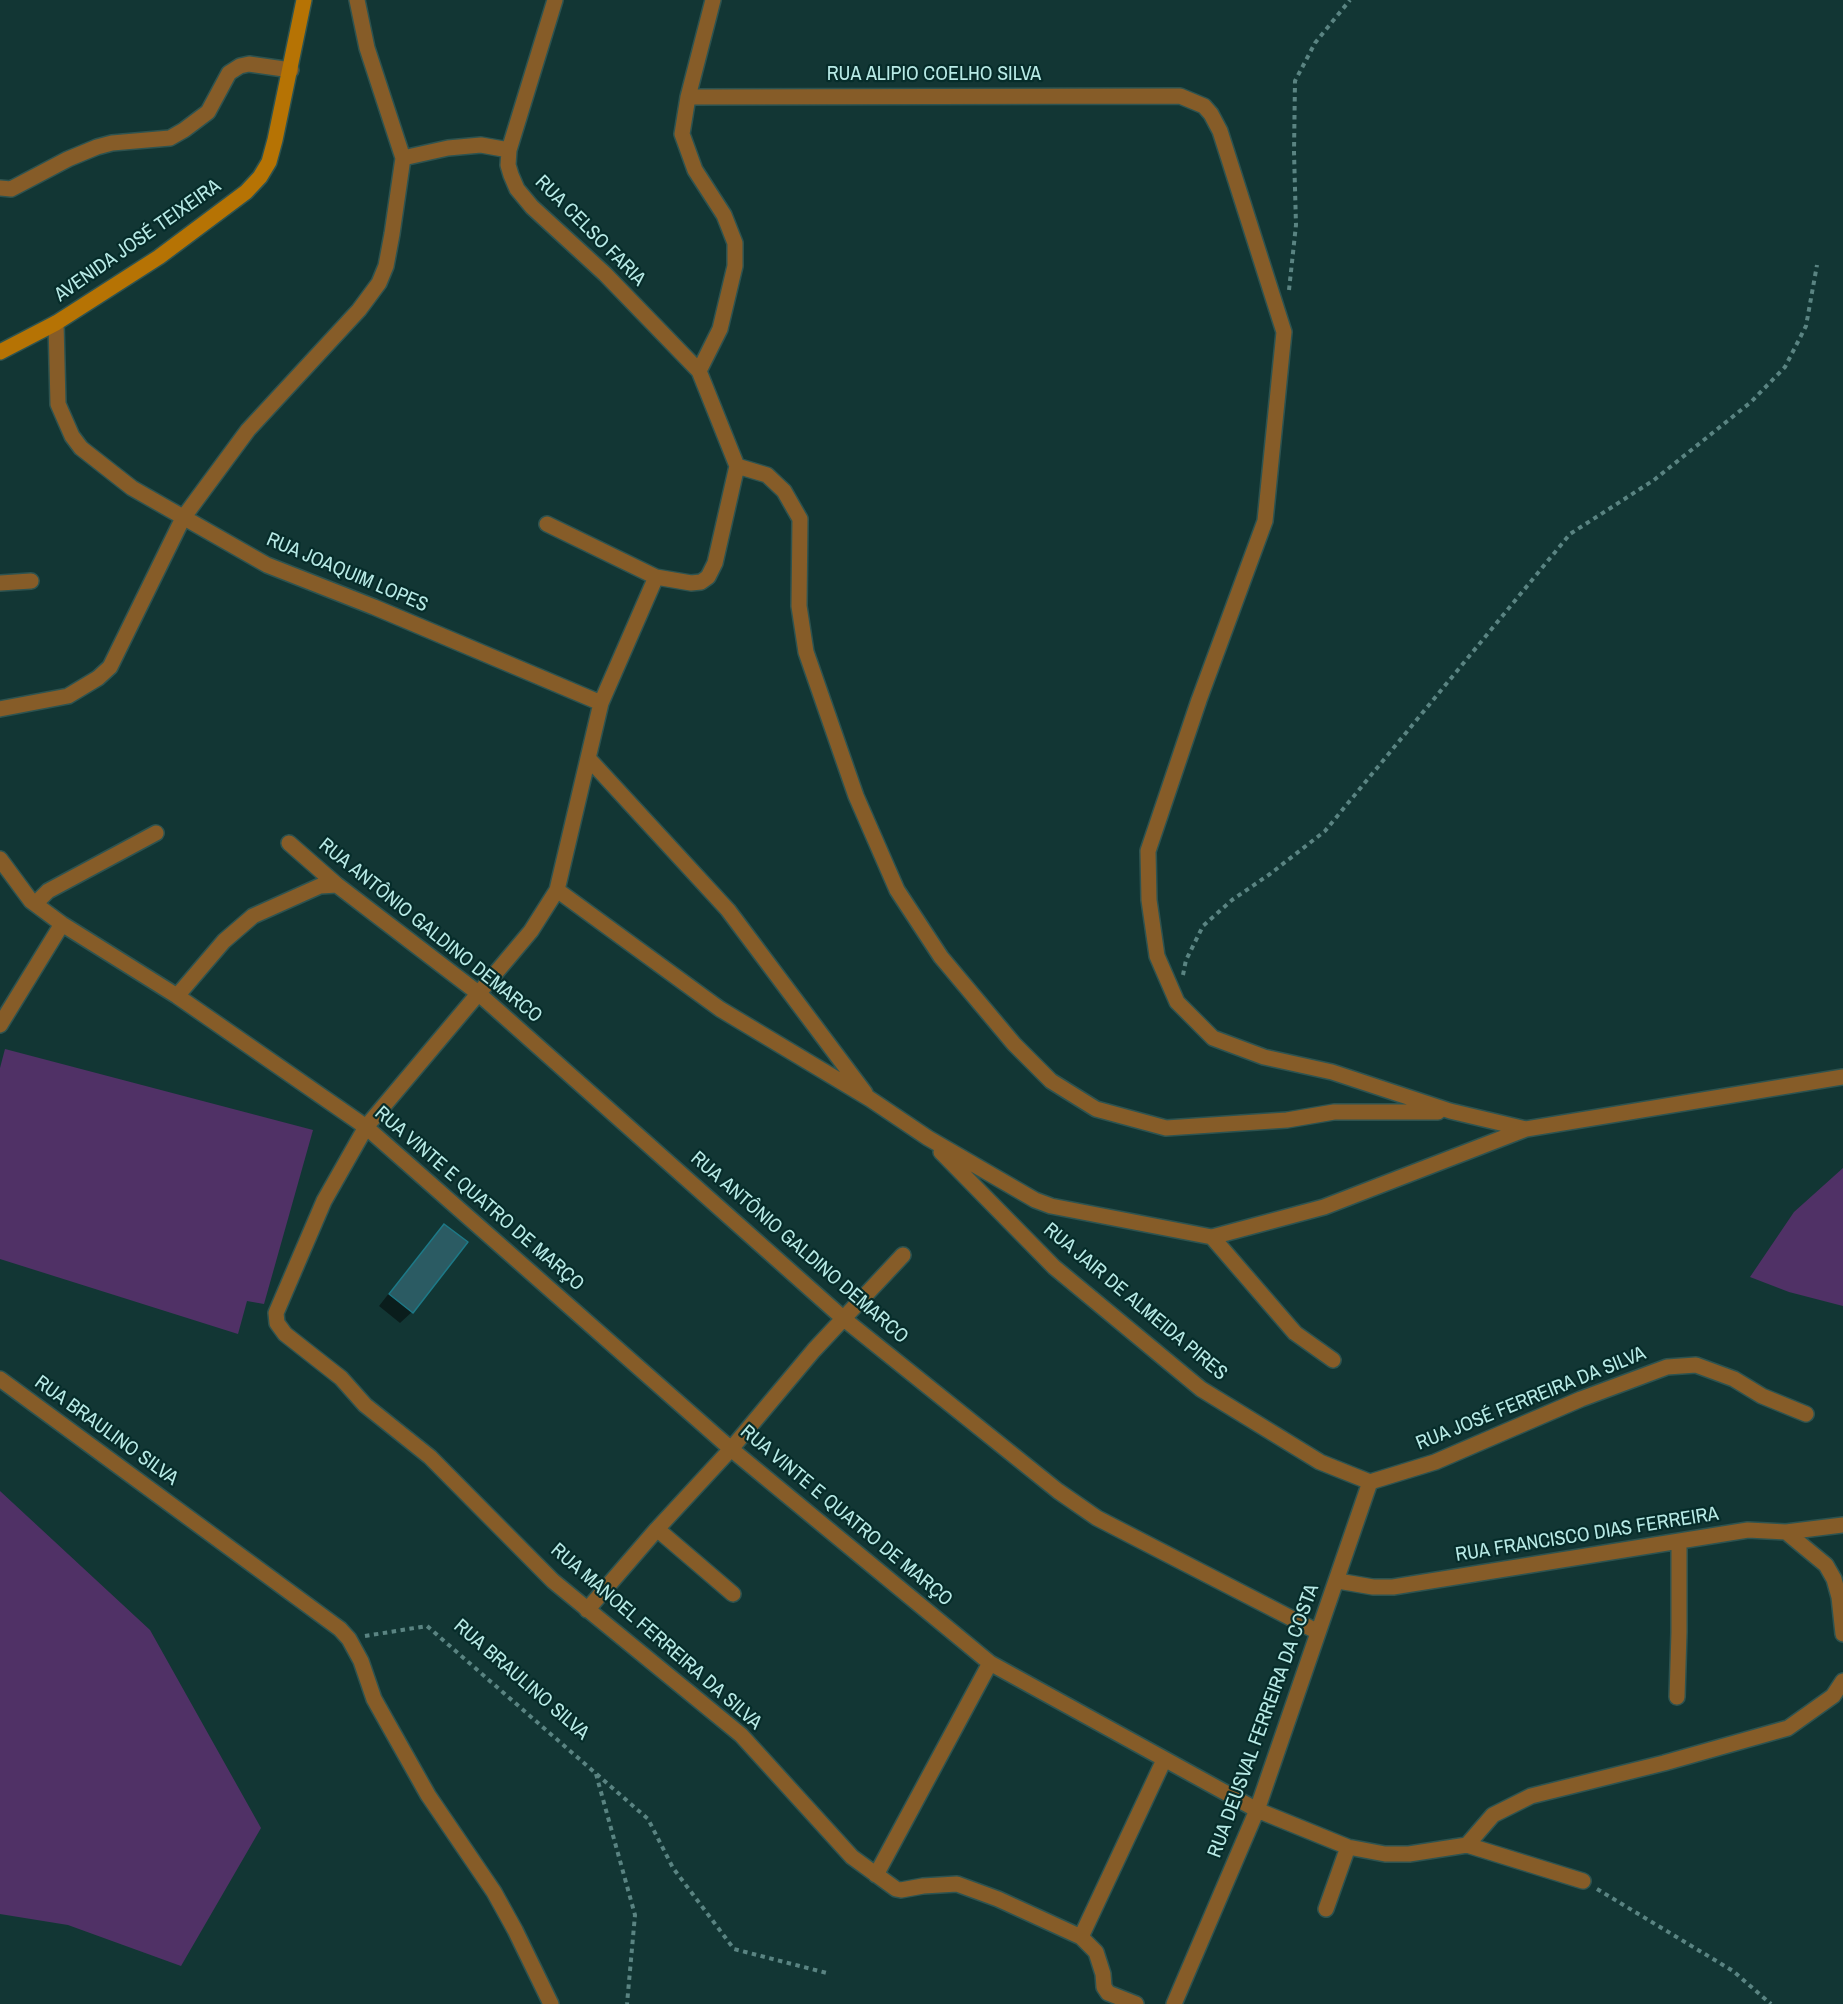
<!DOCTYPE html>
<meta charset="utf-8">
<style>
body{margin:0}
canvas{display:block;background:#123634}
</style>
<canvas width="1843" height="2004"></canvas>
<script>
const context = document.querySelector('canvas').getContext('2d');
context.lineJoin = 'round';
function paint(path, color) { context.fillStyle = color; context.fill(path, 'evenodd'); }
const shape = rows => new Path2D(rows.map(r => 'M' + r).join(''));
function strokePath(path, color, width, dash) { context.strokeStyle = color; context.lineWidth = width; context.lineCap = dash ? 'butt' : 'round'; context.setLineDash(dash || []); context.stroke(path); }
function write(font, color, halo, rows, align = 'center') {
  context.font = font + ' "Archivo Narrow",sans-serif'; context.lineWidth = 4.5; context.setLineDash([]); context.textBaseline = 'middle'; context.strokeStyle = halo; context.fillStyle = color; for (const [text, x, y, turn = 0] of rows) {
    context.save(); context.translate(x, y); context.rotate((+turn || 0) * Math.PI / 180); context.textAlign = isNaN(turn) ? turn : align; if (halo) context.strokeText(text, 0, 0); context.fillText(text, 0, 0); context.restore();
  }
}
const green = shape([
 [5,1049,313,1130,264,1304,247,1301,238,1334,0,1259,0,1068],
 [1843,1168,1843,1306,1789,1292,1750,1277,1794,1212],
 [0,1491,150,1630,261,1828,181,1966,68,1925,0,1914]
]);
const shadow = shape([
 [444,1226,412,1312,400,1323,379,1306,433,1237]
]);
const building = shape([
 [444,1224,468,1242,413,1313,389,1294,444,1224]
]);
const path = shape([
 [1289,290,1296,225,1294,152,1295,81,1315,43,1350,0],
 [1183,975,1186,960,1203,926,1232,900,1270,874,1325,831,1570,534,1654,480,1751,402,1785,367,1806,326,1817,265],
 [365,1636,427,1626,648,1819,673,1868,734,1949,827,1973],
 [596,1774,635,1915,627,2004],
 [1597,1889,1733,1971,1771,2004]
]);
const street = shape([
 [555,0,509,150,508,165,511,175,517,189,532,207,605,274,699,371,737,466],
 [688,97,1180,96,1204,106,1211,114,1220,131,1284,332,1265,521,1199,700,1148,851,1149,900,1157,956,1177,1002,1213,1038,1264,1057,1332,1072,1450,1111,1526,1129],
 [403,158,448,148,481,145,509,150],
 [0,188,11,189,68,159,97,147,112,143,170,138,184,130,208,112,229,73,240,66,249,64,291,70],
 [56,323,58,404,72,436,81,448,132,488,267,565,374,607,601,703],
 [699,371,720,329,735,266,735,243,724,215,695,170,682,134,688,97,713,0],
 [737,466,767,475,784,491,800,519,799,606,806,652,856,796,897,890,941,957,1014,1044,1051,1081,1096,1109,1166,1128,1287,1120,1334,1112,1438,1112],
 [547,524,656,577,691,583,701,582,708,577,715,563,737,466],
 [656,577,601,703,557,890,531,931,366,1127,324,1201,276,1313,277,1323,285,1334,341,1378,365,1405,430,1457,553,1581,741,1735,852,1857,896,1889,901,1890,923,1886,957,1884,998,1899,1081,1937,1096,1952,1103,1974,1104,1987,1108,1993,1136,2004],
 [0,583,31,581],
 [0,709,68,696,98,678,110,667,183,518,248,430,359,310,379,283,386,266,392,234,403,158,367,48,357,0],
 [588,758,728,910,865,1093],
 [289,843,337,885,478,993,844,1319,1058,1491,1097,1518,1318,1632],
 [0,859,31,901,62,924,177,996,366,1127,731,1449,990,1663,1257,1810,1348,1847,1385,1854,1409,1854,1467,1845,1583,1881],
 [557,890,720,1009,870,1099,928,1138,1035,1200,1051,1206,1212,1237,1324,1207,1526,1129,1843,1077],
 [35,904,48,891,156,833],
 [177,996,224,941,253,916,320,886,337,885],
 [0,1025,62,924],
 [941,1152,1054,1267,1201,1389,1320,1462,1370,1482],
 [1212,1237,1295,1333,1333,1360],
 [0,1379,340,1629,349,1639,361,1661,374,1699,428,1795,494,1892,515,1930,551,2004],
 [1370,1482,1435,1462,1581,1399,1667,1367,1696,1365,1734,1379,1762,1396,1806,1414],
 [657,1529,733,1594],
 [1786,1532,1826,1565,1834,1579,1839,1597,1843,1634],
 [1338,1581,1373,1587,1393,1587,1748,1530,1786,1532,1843,1525],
 [587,1610,657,1529,731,1449,814,1350,903,1255],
 [1677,1697,1679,1632,1679,1541],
 [1467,1845,1493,1815,1531,1796,1664,1763,1788,1728,1833,1696,1843,1681],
 [876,1875,990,1663],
 [1326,1909,1348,1847],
 [1081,1937,1164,1760],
 [1174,2004,1257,1810,1370,1482]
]);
const secondary = shape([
 [0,352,56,323,159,257,246,192,260,177,269,162,275,140,304,0]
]);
const streetNames = [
 ["RUA ALIPIO COELHO SILVA",934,75],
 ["RUA CELSO FARIA",590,231,45],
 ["AVENIDA JOSÉ TEIXEIRA",138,241,-35],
 ["RUA JOAQUIM LOPES",347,573,23],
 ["RUA ANTÔNIO GALDINO DEMARCO",430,931,39],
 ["RUA VINTE E QUATRO DE MARÇO",479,1199,41],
 ["RUA ANTÔNIO GALDINO DEMARCO",799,1248,41],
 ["RUA JAIR DE ALMEIDA PIRES",1135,1302,40],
 ["RUA JOSÉ FERREIRA DA SILVA",1531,1399,-22],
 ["RUA BRAULINO SILVA",106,1431,36],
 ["RUA VINTE E QUATRO DE MARÇO",846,1516,40],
 ["RUA FRANCISCO DIAS FERREIRA",1587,1535,-9],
 ["RUA MANOEL FERREIRA DA SILVA",656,1637,41],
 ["RUA BRAULINO SILVA",521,1680,41],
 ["RUA DEUSVAL FERREIRA DA COSTA",1264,1721,-70]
];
paint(green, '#503166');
paint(shadow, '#0007');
paint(building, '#2b5b63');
strokePath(building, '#1d7987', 1.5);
strokePath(street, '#2d5350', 18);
strokePath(secondary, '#2d5350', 18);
strokePath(path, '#5a8482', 4, [4.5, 4.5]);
strokePath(street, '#865c28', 15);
strokePath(secondary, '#b67304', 15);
write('20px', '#b8eae6', '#062c2a', streetNames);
</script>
